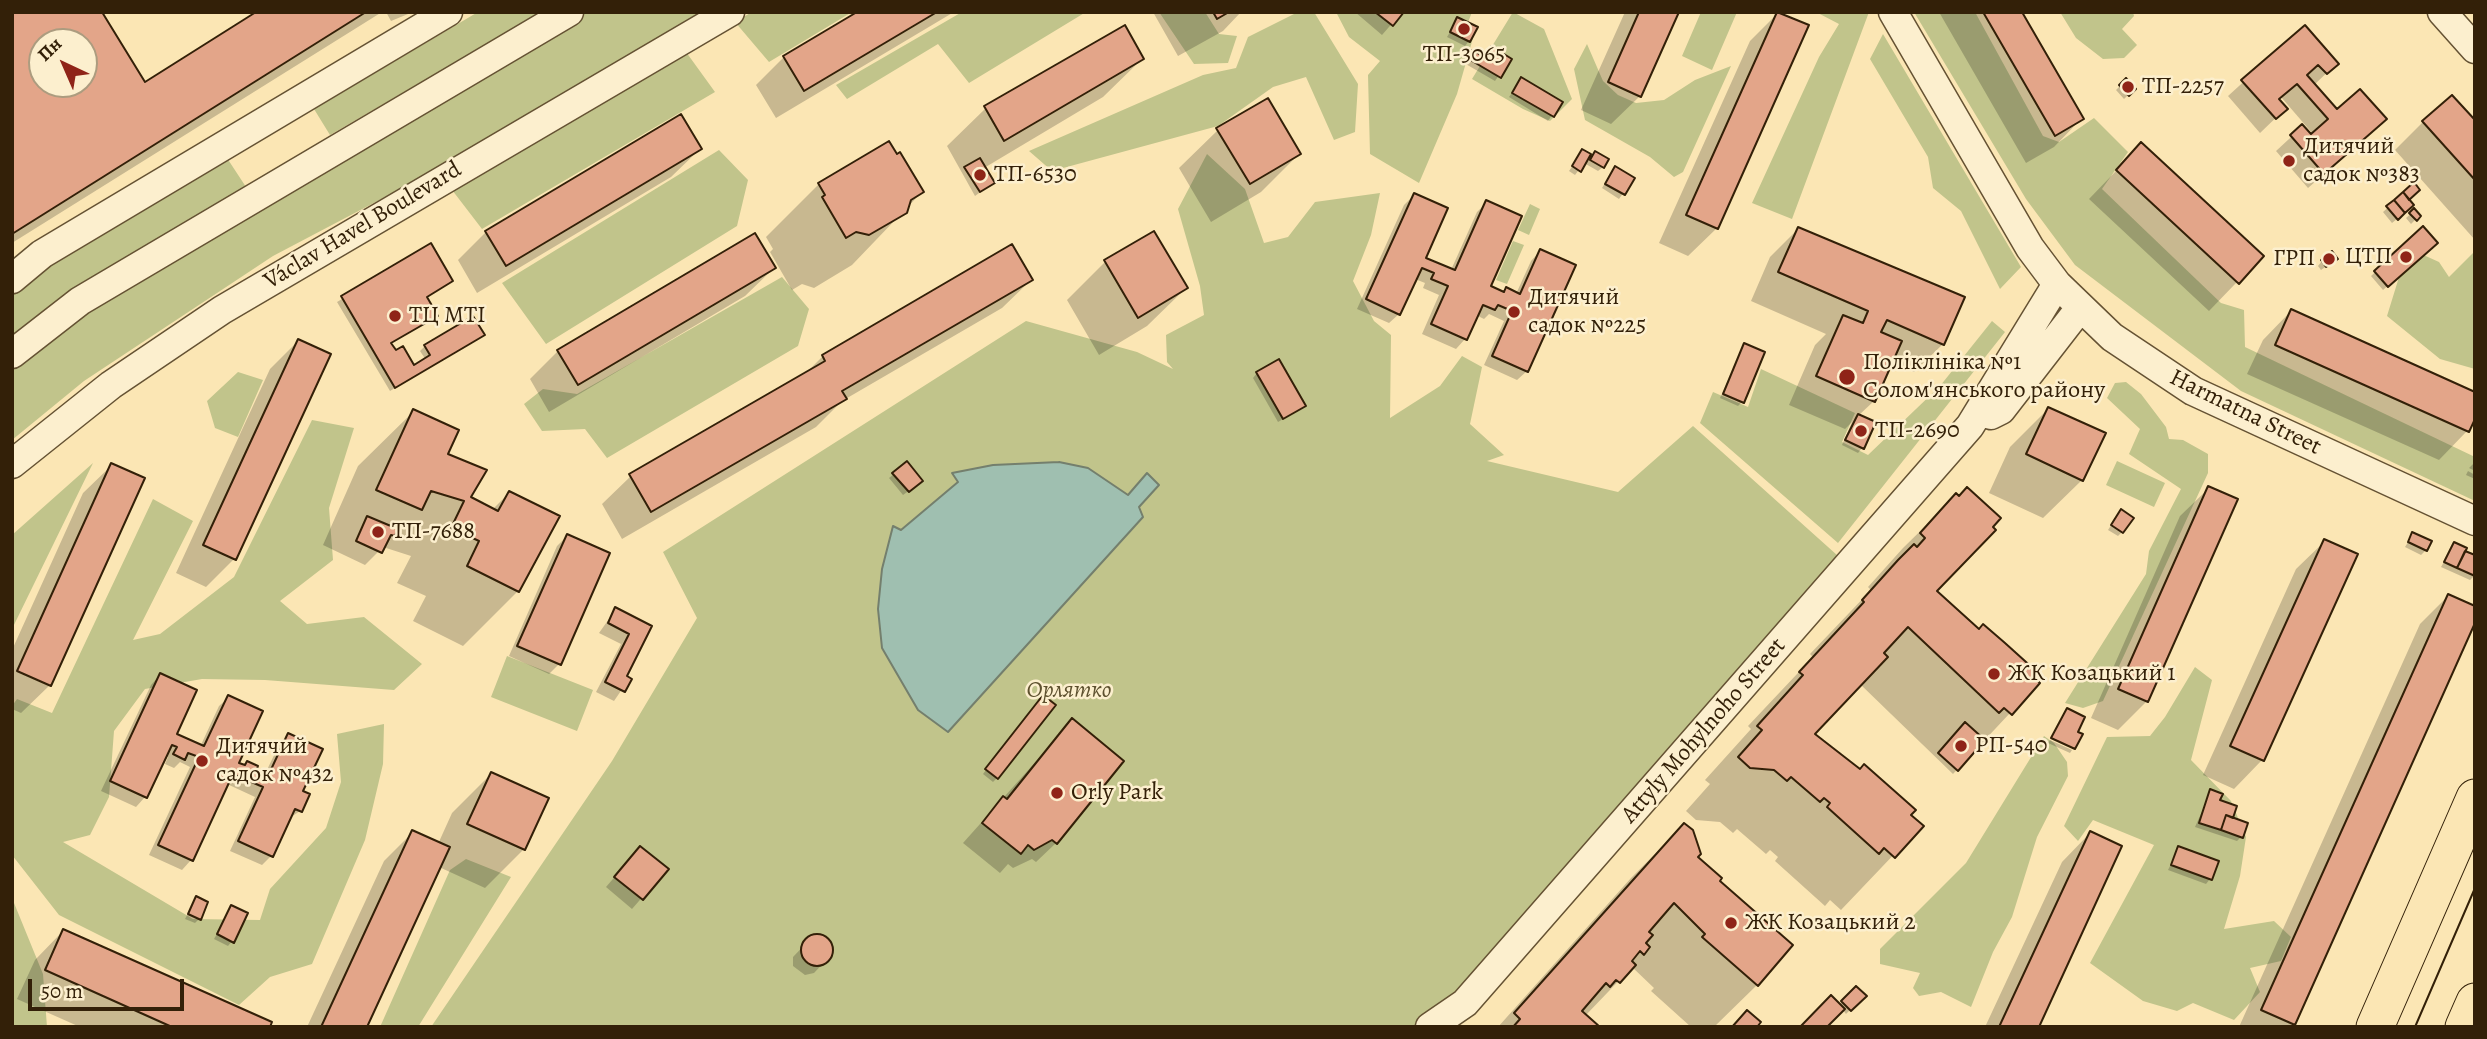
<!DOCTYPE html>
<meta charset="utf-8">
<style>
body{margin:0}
#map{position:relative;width:2487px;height:1039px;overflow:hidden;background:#fbe6b4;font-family:Alegreya,serif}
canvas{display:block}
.frame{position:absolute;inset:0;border:14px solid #332008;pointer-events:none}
.north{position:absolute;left:28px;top:28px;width:70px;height:70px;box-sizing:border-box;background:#fcefce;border:2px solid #ac9c7f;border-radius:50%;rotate:316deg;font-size:19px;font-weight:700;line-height:28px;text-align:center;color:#332008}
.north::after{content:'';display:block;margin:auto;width:24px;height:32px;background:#8f2418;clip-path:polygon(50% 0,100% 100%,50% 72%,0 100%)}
.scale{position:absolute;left:28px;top:979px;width:156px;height:32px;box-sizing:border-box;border:4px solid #332008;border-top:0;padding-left:9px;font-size:21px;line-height:24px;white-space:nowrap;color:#332008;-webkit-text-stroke:5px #fcefce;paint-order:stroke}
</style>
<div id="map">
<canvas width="2487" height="1039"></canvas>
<div class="frame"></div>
<div class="north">Пн</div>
<div class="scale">50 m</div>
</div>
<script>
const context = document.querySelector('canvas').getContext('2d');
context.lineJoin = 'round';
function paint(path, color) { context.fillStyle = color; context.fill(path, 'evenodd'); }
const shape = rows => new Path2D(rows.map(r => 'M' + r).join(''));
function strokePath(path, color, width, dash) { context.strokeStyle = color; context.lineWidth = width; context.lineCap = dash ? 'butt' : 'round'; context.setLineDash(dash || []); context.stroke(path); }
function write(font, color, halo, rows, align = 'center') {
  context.font = font + ' Alegreya,serif'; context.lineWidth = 5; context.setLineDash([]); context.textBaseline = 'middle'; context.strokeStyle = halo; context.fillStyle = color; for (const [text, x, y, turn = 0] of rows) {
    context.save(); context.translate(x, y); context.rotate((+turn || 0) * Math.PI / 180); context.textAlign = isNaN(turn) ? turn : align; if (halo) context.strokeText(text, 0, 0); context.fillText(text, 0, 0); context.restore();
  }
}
const green = shape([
 [478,12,542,12,330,135,314,109],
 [578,12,704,12,425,176,273,256,84,381,12,440,12,369,96,307],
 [752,12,852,12,769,62,735,22],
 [962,12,1086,12,969,83,938,44,847,99,836,85],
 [1159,12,1205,12,1219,34,1237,36,1228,63,1194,64],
 [1298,12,1314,12,1358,84,1355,132,1334,140,1306,77,1273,87,1218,126,1052,171,1029,151,1203,75,1236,68,1248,37],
 [1336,12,1472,12,1467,25,1473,38,1457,94,1419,183,1370,154,1368,75,1380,61,1349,37],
 [1513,12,1544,29,1572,99,1550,121,1523,109,1472,79],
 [1701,12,1737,12,1712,70,1682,56],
 [1816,12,1869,12,1792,219,1752,203,1819,57,1839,24],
 [1914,12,1975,12,2043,136,2059,142,2094,118,2128,152,2102,189,2221,303,2244,310,2245,347,2475,457,2475,501,2241,391,2075,265,2026,199],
 [2060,12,2133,12,2134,16,2122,29,2137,45,2124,58,2103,59,2076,38],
 [1883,34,2021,267,2000,289,1961,211,1933,188,1928,157,1870,59],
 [1587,44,1603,81,1618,95,1636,103,1664,100,1695,80,1731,66,1683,172,1674,177,1650,157,1585,120,1574,69],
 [681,45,715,92,482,229,449,186],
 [719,150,748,180,737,226,546,344,502,283],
 [1207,154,1245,189,1264,243,1288,237,1315,202,1380,193,1371,235,1353,281,1374,321,1391,335,1390,418,1440,386,1462,356,1482,367,1470,424,1504,455,1487,461,1618,492,1693,426,1847,564,1427,1027,431,1027,612,761,697,618,663,552,1026,321,1137,352,1173,369,1167,362,1166,335,1204,315,1200,286,1178,209],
 [227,158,246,187,12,340,12,294,51,264],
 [1530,204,1540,209,1529,235,1518,230],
 [1513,241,1524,245,1507,284,1496,280],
 [2408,248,2439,262,2449,277,2475,251,2475,369,2440,359,2387,316],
 [782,277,809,309,798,346,607,458,585,429,542,431,524,404,543,389,577,394],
 [1992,321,2005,332,1838,543,1700,423,1713,392,1748,407,1761,369,1855,413,1842,442,1868,455,1940,386],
 [238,372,263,380,238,437,215,428,207,401],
 [2126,382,2141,394,2166,427,2169,439,2183,440,2208,454,2208,473,2103,701,2083,708,2065,703,2146,574,2149,551,2181,489,2129,454,2140,429,2107,398,2115,383],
 [312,420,354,428,329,508,333,560,280,601,307,624,364,617,422,664,394,690,265,680,202,679,145,689,114,731,109,797,90,835,63,842,193,919,260,920,270,889,326,828,341,782,337,734,384,724,383,764,365,840,312,964,270,977,239,1005,59,915,12,855,12,706,17,699,52,713,153,499,193,521,133,640,160,634,234,577],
 [2117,461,2165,483,2154,507,2106,485],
 [93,463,12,629,12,535],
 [507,656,593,690,577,731,491,697],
 [2195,667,2212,680,2191,760,2231,801,2246,837,2240,876,2224,929,2274,921,2291,937,2281,961,2250,968,2260,992,2234,1020,2193,1003,2177,1011,2143,1001,2090,963,2154,845,2093,820,2078,841,2064,826,2107,737,2150,736,2165,717],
 [2044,736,2054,743,2067,762,2068,776,2037,837,2012,917,1993,952,1971,1007,1941,992,1919,996,1913,988,1920,973,1880,964,1880,949,1966,863],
 [466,859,511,877,418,1027,380,1027,450,870],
 [12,898,43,974,47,1027,12,1027]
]);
const water = shape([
 [1059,462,1088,468,1128,495,1147,473,1159,485,1139,507,1143,517,948,732,918,710,882,648,878,609,882,569,893,526,901,530,958,482,952,473,993,465,1059,462]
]);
const shadow = shape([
 [12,12,100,12,145,84,260,12,382,12,12,243],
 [42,42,84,42,84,84,42,84],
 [386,12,413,12,391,21],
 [860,12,954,12,776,118,756,85,784,57],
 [1153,12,1241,12,1223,31,1178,56],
 [1355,12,1402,12,1382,35],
 [1625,12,1678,12,1640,96,1611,124,1581,110],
 [1939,12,2020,12,2082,118,2054,147,2026,163],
 [1778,13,1717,228,1688,256,1659,243,1750,41],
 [1458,19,1469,41,1465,46,1447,37],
 [2304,27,2336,64,2314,85,2337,112,2370,134,2308,188,2276,151,2302,127,2310,136,2313,134,2281,97,2278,100,2285,109,2260,133,2228,96],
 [1468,57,1510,59,1495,81,1464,63],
 [1142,59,1103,97,984,168,993,183,975,196,947,146,986,108],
 [1522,79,1561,102,1548,121,1509,97],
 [2126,80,2134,89,2124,99,2116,90],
 [2423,122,2475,123,2475,240,2395,150],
 [1218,130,1299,154,1261,192,1211,222,1179,168],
 [2141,145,2262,256,2209,311,2089,199],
 [700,149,671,177,477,293,458,260,486,232],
 [1583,151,1592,156,1595,153,1603,167,1598,171,1584,163,1575,175,1569,171],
 [1611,173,1633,179,1619,199,1602,188],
 [819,184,922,192,852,265,814,288,802,284,792,290,770,252,773,249,766,237],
 [2413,185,2408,210,2392,223,2383,212],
 [1414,195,1424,259,1451,270,1477,212,1487,202,1489,287,1503,293,1506,289,1516,294,1531,261,1540,251,1527,371,1517,380,1484,365,1504,321,1489,314,1484,319,1476,315,1465,339,1456,349,1422,334,1439,295,1423,288,1425,283,1415,279,1399,314,1389,323,1357,309,1404,205],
 [2414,211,2419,216,2411,224,2406,218],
 [1798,229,1943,344,1914,372,1891,362,1874,401,1858,416,1862,448,1858,453,1842,445,1852,422,1845,429,1789,405,1815,345,1826,334,1751,301,1770,257],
 [2423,229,2435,243,2383,290,2371,276],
 [430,246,451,281,426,298,432,320,390,344,414,367,426,360,420,351,425,346,473,318,483,335,390,391,337,302],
 [1012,247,1031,280,1002,308,842,401,816,427,622,539,602,504,631,476,804,375,823,356],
 [2322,261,2331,263,2321,270,2318,266],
 [1105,262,1186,288,1147,326,1099,355,1067,300],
 [774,268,745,296,549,412,530,379,558,351],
 [2291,311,2475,414,2467,431,2439,460,2247,374,2263,340],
 [298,341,234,559,206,587,176,573,270,369],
 [1744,345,1742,402,1738,406,1720,398],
 [1257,373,1299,410,1278,422,1253,378],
 [2048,409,2082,480,2043,518,1989,493,2010,447],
 [414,411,446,455,468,498,492,510,509,493,518,591,463,646,413,621,426,596,397,583,411,556,383,547,365,565,323,545,358,466],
 [2474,463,2475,463,2475,471,2469,468],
 [112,465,50,685,21,713,12,709,12,650,83,493],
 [2468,471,2475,475,2475,479,2466,475],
 [894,474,917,485,903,495,889,478],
 [2209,488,2147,701,2118,730,2091,718,2180,516],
 [1956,496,1934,591,2010,713,1953,774,1860,684,1813,734,1921,826,1841,910,1830,900,1825,906,1775,861,1778,857,1770,850,1766,854,1737,829,1733,833,1720,822,1696,820,1686,811,1710,784,1705,780,1751,729,1748,726,1813,657,1810,654,1871,590,1868,587,1903,548],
 [2117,516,2122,532,2118,536,2108,530],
 [2413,534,2426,550,2421,555,2405,547],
 [567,536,559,664,549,674,509,656,557,546],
 [2325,541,2262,760,2234,789,2203,775,2296,569],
 [2454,544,2475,556,2475,575,2470,580,2441,567],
 [2448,596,2294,1024,2291,1027,2239,1027,2420,624],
 [616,609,650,626,624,677,629,679,614,701,596,692,621,644,599,633],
 [160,675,174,735,200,747,219,706,229,697,237,764,264,776,279,745,289,735,301,792,300,811,288,819,271,856,262,865,230,851,255,797,227,784,191,860,182,870,149,855,190,767,180,762,174,768,165,764,168,757,165,756,145,797,136,807,101,791,151,685],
 [1039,701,997,778,993,782,983,774],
 [1072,721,1056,843,1036,862,1032,859,1013,868,1008,864,1000,873,963,843],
 [2050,740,2072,750,2070,753,2048,743],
 [491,774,524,849,485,888,439,867,365,1027,307,1027,384,861,413,832,438,844,452,813],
 [2211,791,2241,837,2237,841,2195,827],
 [1684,825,1695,857,1717,881,1757,985,1714,1027,1691,1027,1651,991,1654,988,1632,967,1585,1016,1597,1027,1498,1027,1631,878],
 [2090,833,2037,1027,1985,1027,2062,862],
 [2179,848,2210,879,2206,884,2168,870],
 [631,858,666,870,632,909,606,887],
 [196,898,199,919,195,923,185,919],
 [232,907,232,941,228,946,214,939],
 [63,931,268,1027,80,1027,17,999,35,960],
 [813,936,822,936,832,946,831,955,814,973,805,975,793,966,793,957],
 [1856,988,1864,996,1846,1014,1839,1005]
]);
const building = shape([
 [12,12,102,12,145,82,256,12,366,12,12,234,12,12],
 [42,42,84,42,84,84,42,84,42,42],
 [857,12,937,12,804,91,783,56,857,12],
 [1213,12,1229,12,1217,19,1213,12],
 [1375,12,1404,12,1393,26,1375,12],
 [1639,12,1679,12,1641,97,1608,82,1639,12],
 [1777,12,1809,25,1718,229,1686,215,1777,12],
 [1983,12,2022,12,2084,119,2055,136,1983,12],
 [1457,17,1478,27,1470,42,1450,32,1457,17],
 [1125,25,1144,59,1004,141,984,106,1125,25],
 [2305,25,2339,64,2327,74,2318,65,2307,75,2337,109,2360,89,2387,119,2324,174,2290,135,2302,124,2311,134,2328,119,2297,84,2279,99,2288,109,2276,119,2241,80,2305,25],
 [1491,46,1512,59,1501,78,1467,58,1472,50,1484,57,1491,46],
 [1521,77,1563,102,1554,117,1512,93,1521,77],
 [2126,78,2136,89,2129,96,2119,85,2126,78],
 [2452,95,2475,120,2475,180,2422,121,2452,95],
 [1268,98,1301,154,1250,184,1216,128,1268,98],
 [681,114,702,149,506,266,485,231,681,114],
 [889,141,897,154,900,152,924,192,911,200,907,213,869,235,856,232,846,238,822,197,825,195,818,183,889,141],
 [2141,142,2264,256,2239,284,2116,170,2141,142],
 [1582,149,1591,154,1581,172,1572,166,1582,149],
 [1595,151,1609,159,1604,168,1590,160,1595,151],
 [980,158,995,183,980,192,964,167,980,158],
 [1615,166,1635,178,1625,195,1605,184,1615,166],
 [2414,182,2420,190,2409,200,2403,192,2414,182],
 [2403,192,2414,205,2405,213,2394,200,2403,192],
 [1414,193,1448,208,1426,258,1455,270,1486,200,1522,216,1491,286,1504,292,1506,287,1520,294,1540,249,1576,265,1528,372,1492,356,1512,311,1498,305,1495,310,1483,305,1467,340,1431,324,1448,286,1431,279,1434,273,1422,268,1400,315,1366,299,1414,193],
 [2394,200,2405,213,2398,220,2386,206,2394,200],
 [2414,208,2421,216,2417,221,2409,213,2414,208],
 [2423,226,2438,243,2388,287,2374,271,2423,226],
 [1798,227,1965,297,1944,345,1887,320,1881,332,1902,341,1875,402,1816,376,1843,315,1863,323,1868,311,1778,272,1798,227],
 [1154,231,1188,288,1138,318,1104,260,1154,231],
 [755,233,776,268,578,385,557,350,755,233],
 [431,243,453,281,427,297,438,316,391,343,396,350,403,346,414,365,430,355,424,345,473,316,485,335,395,388,341,296,431,243],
 [1012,244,1033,280,842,391,847,399,651,512,629,474,825,361,822,355,1012,244],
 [2332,251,2338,259,2326,267,2321,260,2332,251],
 [2291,309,2475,392,2475,419,2469,432,2275,345,2291,309],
 [298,339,331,354,236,560,203,545,298,339],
 [1744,343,1765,352,1744,403,1723,394,1744,343],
 [1279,359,1306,406,1283,419,1256,372,1279,359],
 [2048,407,2106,433,2083,481,2026,454,2048,407],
 [413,409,459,430,448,454,487,470,471,497,498,511,509,491,560,516,519,592,467,566,479,541,451,528,464,501,431,491,422,510,376,490,413,409],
 [1858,414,1876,422,1864,449,1845,440,1858,414],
 [907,461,923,481,909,492,892,473,907,461],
 [111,463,145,478,51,686,17,671,111,463],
 [2208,486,2238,499,2148,702,2118,689,2208,486],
 [1967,487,2001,518,1993,527,1996,530,1937,591,1979,629,1983,624,2005,643,2036,671,2032,676,2040,683,2012,715,2004,708,1999,713,1908,627,1884,653,1888,657,1815,734,1860,769,1864,764,1916,810,1911,815,1924,826,1895,858,1884,848,1879,854,1827,807,1830,803,1824,798,1820,802,1791,777,1787,781,1774,770,1750,768,1738,757,1762,730,1757,726,1803,675,1799,672,1864,602,1862,600,1898,560,1914,544,1917,547,1925,538,1920,533,1956,493,1959,496,1967,487],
 [2121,509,2134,518,2123,533,2111,525,2121,509],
 [367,516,398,529,395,536,391,535,382,553,356,541,367,516],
 [2412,532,2432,541,2427,551,2408,542,2412,532],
 [567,534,610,553,561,665,517,646,567,534],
 [2324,539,2358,554,2264,761,2230,746,2324,539],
 [2454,542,2467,548,2457,568,2444,562,2454,542],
 [2465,551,2475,555,2475,576,2457,568,2465,551],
 [2448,594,2475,606,2475,623,2295,1025,2261,1010,2448,594],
 [615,607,652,626,627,676,632,679,625,692,605,682,629,634,608,623,615,607],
 [160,673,197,690,177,734,204,746,228,695,263,711,239,763,245,765,247,761,258,766,256,771,268,776,288,733,323,749,303,791,310,794,302,812,295,809,273,857,238,841,263,787,233,774,193,861,158,845,199,757,188,753,185,760,173,754,177,747,172,745,147,798,110,781,160,673],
 [1043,695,1056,705,998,779,985,769,1043,695],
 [2067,708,2085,717,2078,732,2083,734,2075,749,2051,738,2067,708],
 [1072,718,1124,761,1057,844,1052,840,1034,850,1028,845,1021,854,982,823,1003,796,1007,799,1072,718],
 [1965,722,1985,740,1958,771,1938,753,1965,722],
 [491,772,549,798,525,850,467,824,491,772],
 [2210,789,2223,794,2220,800,2237,806,2233,818,2226,815,2221,830,2199,823,2210,789],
 [2226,815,2248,823,2243,838,2221,830,2226,815],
 [1684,823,1693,830,1701,854,1698,857,1722,878,1720,881,1793,945,1758,986,1702,937,1705,934,1674,903,1649,932,1653,935,1646,943,1650,947,1644,955,1640,951,1632,961,1636,965,1620,983,1616,980,1610,987,1606,983,1582,1011,1600,1027,1513,1027,1520,1019,1514,1013,1684,823],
 [412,830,450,847,367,1027,321,1027,412,830],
 [2090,831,2122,846,2039,1027,1999,1027,2090,831],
 [640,846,669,869,643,900,614,877,640,846],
 [2178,846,2219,861,2212,880,2171,865,2178,846],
 [196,896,208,902,201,920,188,914,196,896],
 [231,905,248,913,234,943,217,934,231,905],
 [63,929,272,1022,270,1027,172,1027,45,970,63,929],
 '801 950a16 16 0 1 1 32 0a16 16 0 1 1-32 0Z',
 [1856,986,1867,996,1851,1011,1841,1001,1856,986],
 [1831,995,1845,1009,1827,1027,1800,1027,1831,995],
 [1747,1010,1761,1022,1757,1027,1732,1027,1747,1010]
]);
const minor = shape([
 [1893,12,2030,248,2057,284,2112,337,2193,391,2475,521],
 [2442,12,2475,49],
 [12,279,42,254,448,12],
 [12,354,80,301,569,12],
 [1991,415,2001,410,2080,308],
 [12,464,111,385,222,310,730,12],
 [1430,1027,1465,1003,1970,426,2057,284]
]);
const major = shape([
 [2375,1027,2475,798],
 [2464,1027,2475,1002]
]);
const tram = shape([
 [2415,1027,2475,888]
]);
const markers = [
 [1464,29,7,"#8f2418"],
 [2128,87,7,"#8f2418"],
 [2289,161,7,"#8f2418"],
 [980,175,7,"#8f2418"],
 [2406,257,7,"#8f2418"],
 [2329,259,7,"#8f2418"],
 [1514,312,7,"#8f2418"],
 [395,316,7,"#8f2418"],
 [1847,377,9,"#8f2418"],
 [1861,431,7,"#8f2418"],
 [378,532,7,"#8f2418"],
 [1994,674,7,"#8f2418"],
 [1961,746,7,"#8f2418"],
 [202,761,7,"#8f2418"],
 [1057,793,7,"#8f2418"],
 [1731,923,7,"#8f2418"]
];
const poiNames = [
 ["ТП-3065",1464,55,"center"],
 ["ТП-2257",2142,87],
 ["Дитячий",2303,147],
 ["садок №383",2303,175],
 ["ТП-6530",994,175],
 ["ЦТП",2392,257,"right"],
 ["ГРП",2315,259,"right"],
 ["Дитячий",1528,298],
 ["садок №225",1528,326],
 ["ТЦ MTI",409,316],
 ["Поліклініка №1",1863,363],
 ["Солом'янського району",1863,391],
 ["ТП-2690",1875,431],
 ["ТП-7688",392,532],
 ["ЖК Козацький 1",2008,674],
 ["РП-540",1975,746],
 ["Дитячий",216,747],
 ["садок №432",216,775],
 ["Orly Park",1071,793],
 ["ЖК Козацький 2",1745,923]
];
const streetNames = [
 ["Václav Havel Boulevard",363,226,-31],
 ["Harmatna Street",2245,413,26],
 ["Attyly Mohylnoho Street",1704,731,-49]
];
const parkNames = [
 ["Орлятко",1069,691]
];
paint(green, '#c1c48b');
paint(water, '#9fbfb0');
strokePath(water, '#747f6d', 2);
paint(shadow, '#0003');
paint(building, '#e3a589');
strokePath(building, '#332008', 2);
strokePath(minor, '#655233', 31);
strokePath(major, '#332008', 39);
strokePath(minor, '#fcefce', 28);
strokePath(major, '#fbe6b4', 37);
strokePath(tram, '#332008', 2);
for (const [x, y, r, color] of markers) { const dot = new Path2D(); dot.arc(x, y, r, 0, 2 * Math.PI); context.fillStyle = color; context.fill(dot); strokePath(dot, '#fcefce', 2.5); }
write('24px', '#332008', '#fcefce', poiNames, 'left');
write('24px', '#332008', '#fcefce', streetNames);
write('italic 24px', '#5e512f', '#fcefce', parkNames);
</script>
